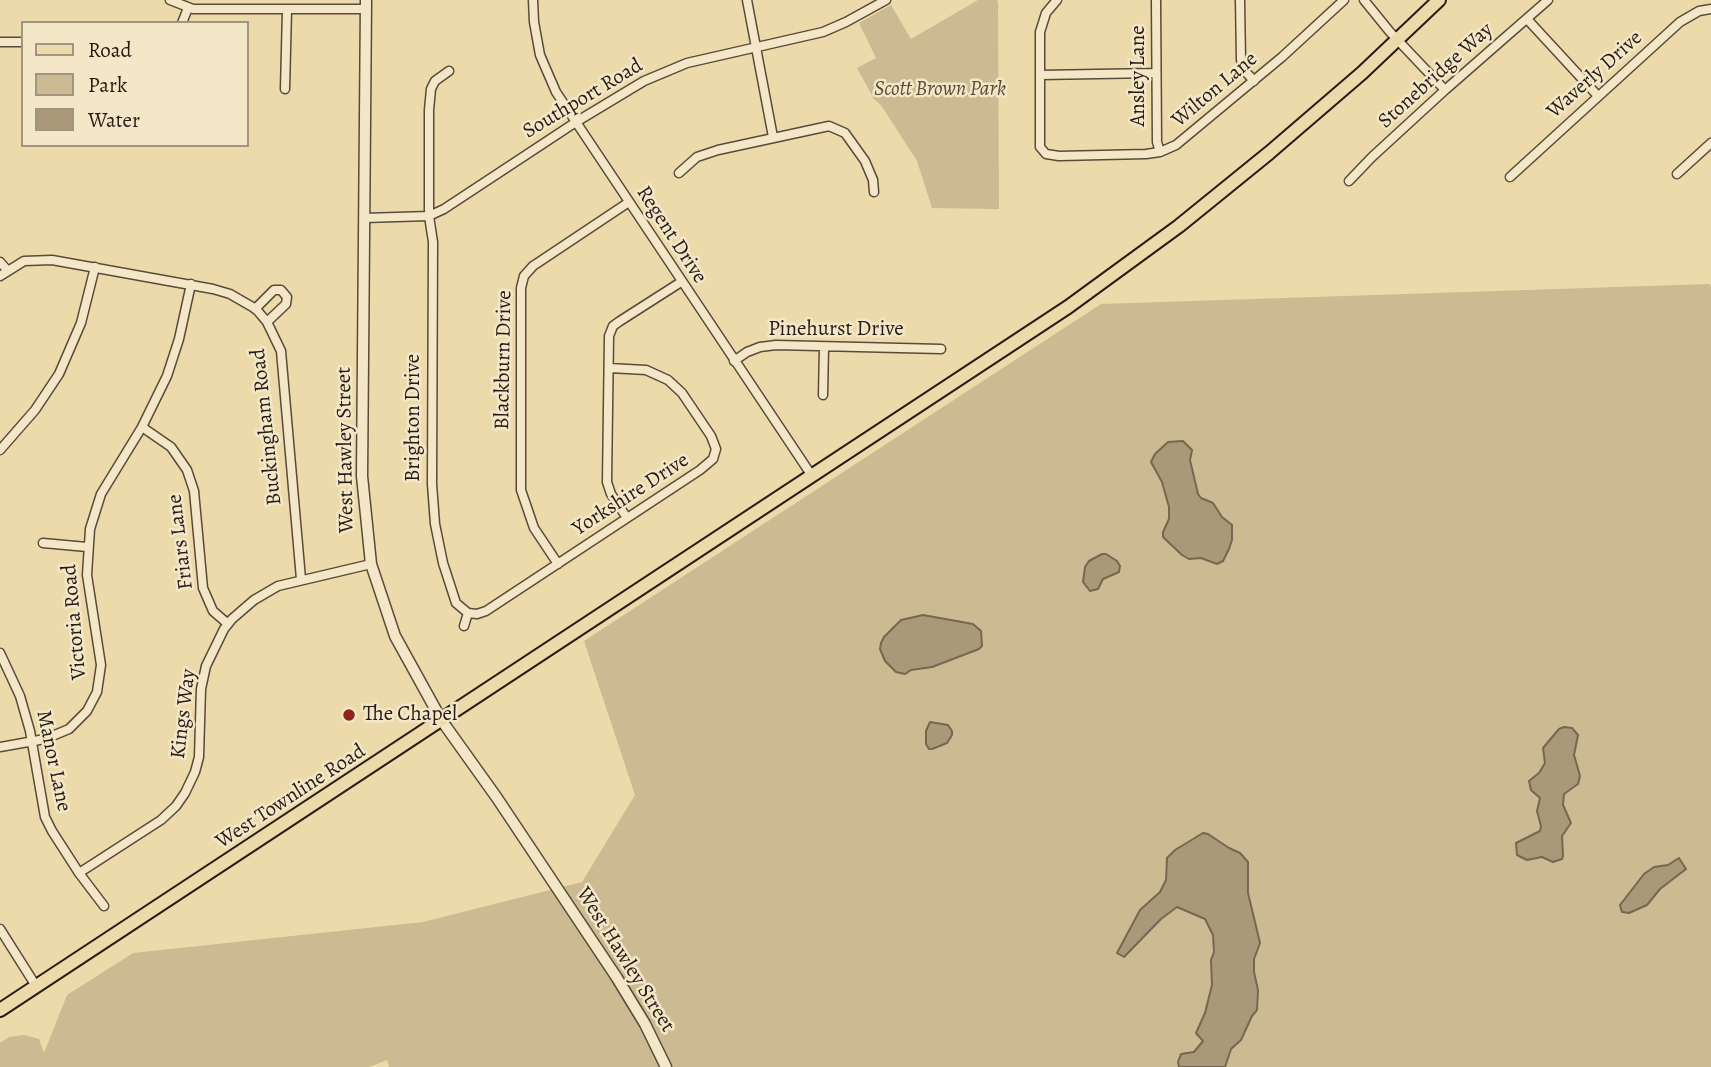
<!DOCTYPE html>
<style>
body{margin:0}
#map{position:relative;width:1711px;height:1067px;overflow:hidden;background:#eddaab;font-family:Alegreya,serif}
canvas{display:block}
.legend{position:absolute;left:21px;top:21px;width:228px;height:126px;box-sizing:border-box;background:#f3e7c8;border:2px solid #a19580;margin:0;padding:9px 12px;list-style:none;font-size:21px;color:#271b15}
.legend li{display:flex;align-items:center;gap:14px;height:35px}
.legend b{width:35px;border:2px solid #a19580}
</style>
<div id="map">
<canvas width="1711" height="1067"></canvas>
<ul class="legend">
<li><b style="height:9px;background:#eddaab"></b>Road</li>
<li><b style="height:19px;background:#cbba92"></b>Park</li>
<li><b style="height:19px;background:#aa9978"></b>Water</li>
</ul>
</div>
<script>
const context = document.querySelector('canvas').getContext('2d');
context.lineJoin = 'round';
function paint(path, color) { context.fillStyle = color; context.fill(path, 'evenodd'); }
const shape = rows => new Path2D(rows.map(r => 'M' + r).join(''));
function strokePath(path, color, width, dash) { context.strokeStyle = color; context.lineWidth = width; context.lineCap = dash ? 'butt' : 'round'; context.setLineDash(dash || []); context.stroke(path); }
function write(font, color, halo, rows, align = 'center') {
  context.font = font + ' Alegreya,serif'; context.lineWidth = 5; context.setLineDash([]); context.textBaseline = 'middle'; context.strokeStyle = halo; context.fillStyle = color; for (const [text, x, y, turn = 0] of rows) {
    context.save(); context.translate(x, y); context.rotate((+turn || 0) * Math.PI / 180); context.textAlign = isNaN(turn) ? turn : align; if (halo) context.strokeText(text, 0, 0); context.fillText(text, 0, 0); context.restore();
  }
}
const green = shape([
 [978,0,997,0,998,3,999,209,932,208,917,161,881,105,874,99,857,68,876,58,859,23,891,5,911,39],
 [1709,284,1711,286,1711,1067,389,1067,387,1060,369,1067,0,1067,0,1043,9,1037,24,1035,39,1039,44,1053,67,995,133,953,423,922,582,882,635,795,584,641,1101,304]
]);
const water = shape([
 [1183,441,1192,450,1190,460,1198,494,1201,498,1213,503,1222,517,1232,525,1232,540,1229,549,1223,561,1217,564,1201,558,1189,559,1182,555,1163,537,1163,532,1169,519,1169,507,1162,482,1151,462,1155,454,1168,442,1183,441],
 [1102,554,1106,554,1117,561,1120,566,1119,572,1103,579,1098,589,1090,591,1083,582,1085,567,1089,561,1102,554],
 [923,615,973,624,981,631,982,646,979,649,932,667,911,670,905,674,896,672,885,661,880,649,881,643,884,637,901,620,923,615],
 [930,722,948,725,952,731,952,735,947,743,932,749,929,749,926,744,926,731,930,722],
 [1564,727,1572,728,1578,735,1574,755,1580,776,1578,784,1564,794,1563,805,1571,823,1562,836,1563,856,1562,859,1553,862,1542,857,1527,860,1517,855,1516,843,1540,831,1541,826,1537,811,1540,798,1531,790,1529,781,1539,773,1545,763,1543,748,1559,729,1564,727],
 [1203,833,1208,834,1229,848,1240,853,1248,862,1248,893,1260,943,1254,959,1254,972,1258,990,1257,1010,1252,1016,1241,1040,1231,1049,1225,1067,1179,1067,1178,1062,1181,1054,1194,1052,1203,1041,1196,1033,1205,1013,1212,985,1211,960,1214,952,1213,935,1205,919,1177,907,1161,919,1124,957,1117,953,1140,910,1160,892,1166,880,1167,858,1175,850,1203,833],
 [1679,858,1686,869,1660,889,1647,905,1629,913,1622,912,1620,905,1644,874,1654,867,1668,865,1679,858]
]);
const minor = shape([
 [170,0,193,9,366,9],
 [533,0,534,22,540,55,556,92,812,476],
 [747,0,773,137],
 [1057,0,1046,13,1040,32,1040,147,1046,154,1059,156,1146,154,1160,152,1176,145,1282,57,1344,0],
 [1156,0,1157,142,1160,152],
 [1240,0,1241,60,1245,71,1254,81],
 [1364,0,1390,32,1445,90],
 [1527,19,1598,96],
 [182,23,188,8],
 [0,42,23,42],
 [449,71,435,81,431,89,429,110,429,216,433,242,432,484,435,524,443,563,456,603,468,613,477,614,486,611,700,470,713,459,716,449,711,436,682,393,668,380,646,370,609,368],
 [1040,75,1155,73],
 [285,89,287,10],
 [679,173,697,157,718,150,829,126,845,133,865,161,873,180,874,192],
 [1677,174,1711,143],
 [1510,177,1680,22,1699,11,1711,9],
 [1349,181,1372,157,1445,90,1548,0],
 [364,218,429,216,444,209,576,122,644,81,687,63,823,32,846,22,886,0],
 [0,262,7,270],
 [0,276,24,261,52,260,213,289,230,294,256,309,267,322,281,351,301,579],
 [255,309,274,290,281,290,287,297,286,304,267,322],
 [734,361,747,352,760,347,776,345,941,349],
 [823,395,824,347],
 [142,427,171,447,187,470,194,491,203,588,213,611,228,624],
 [0,450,35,410,59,374,81,323,95,267],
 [627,518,611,494,607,482,609,336,613,326,620,321,681,282],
 [43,543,87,547],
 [558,564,534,528,521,490,521,288,524,276,533,266,629,202],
 [464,626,468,613],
 [0,653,20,696,30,731,45,817,52,831,79,873,104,906],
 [0,747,45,739,69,729,87,711,97,692,101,665,87,575,90,529,101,494,142,427,167,376,179,339,191,284],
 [79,873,161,820,176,806,185,793,195,772,199,757,201,689,206,666,224,629,232,619,254,600,278,586,371,564],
 [0,929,36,986]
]);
const tertiary = shape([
 [366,0,362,476,371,564,395,636,442,721,497,798,617,978,645,1024,666,1067]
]);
const primary = shape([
 [0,1010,1068,307,1179,226,1269,153,1362,73,1439,0]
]);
const markers = [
 [349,715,7,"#8f2418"]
];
const streetNames = [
 ["Waverly Drive",1595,75,-42],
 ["Ansley Lane",1139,76,-90],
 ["Stonebridge Way",1436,76,-42],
 ["Wilton Lane",1215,90,-40],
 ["Southport Road",583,99,-31],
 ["Regent Drive",671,235,57],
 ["Pinehurst Drive",836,330],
 ["Blackburn Drive",504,360,-89],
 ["Brighton Drive",414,418,-90],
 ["Buckingham Road",267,427,-96],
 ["West Hawley Street",346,450,-91],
 ["Yorkshire Drive",631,495,-33],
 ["Friars Lane",181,542,-97],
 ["Victoria Road",75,622,-95],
 ["Kings Way",184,714,-83],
 ["Manor Lane",53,761,78],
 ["West Townline Road",291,797,-33],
 ["West Hawley Street",625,960,58]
];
const parkNames = [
 ["Scott Brown Park",940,90]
];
const poiNames = [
 ["The Chapel",363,715]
];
paint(green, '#cbba92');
paint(water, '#aa9978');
strokePath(water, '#766750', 2);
strokePath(minor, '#584b3a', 11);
strokePath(tertiary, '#584b3a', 13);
strokePath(primary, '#271b15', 16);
strokePath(minor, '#f3e7c8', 8);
strokePath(tertiary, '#f3e7c8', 10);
strokePath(primary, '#eddaab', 12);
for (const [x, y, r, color] of markers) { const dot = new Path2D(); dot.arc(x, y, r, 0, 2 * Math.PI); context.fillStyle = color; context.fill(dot); strokePath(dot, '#f3e7c8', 2.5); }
write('21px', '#271b15', '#f3e7c8', streetNames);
write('italic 21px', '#584b3a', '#f3e7c8', parkNames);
write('21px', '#271b15', '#f3e7c8', poiNames, 'left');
</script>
